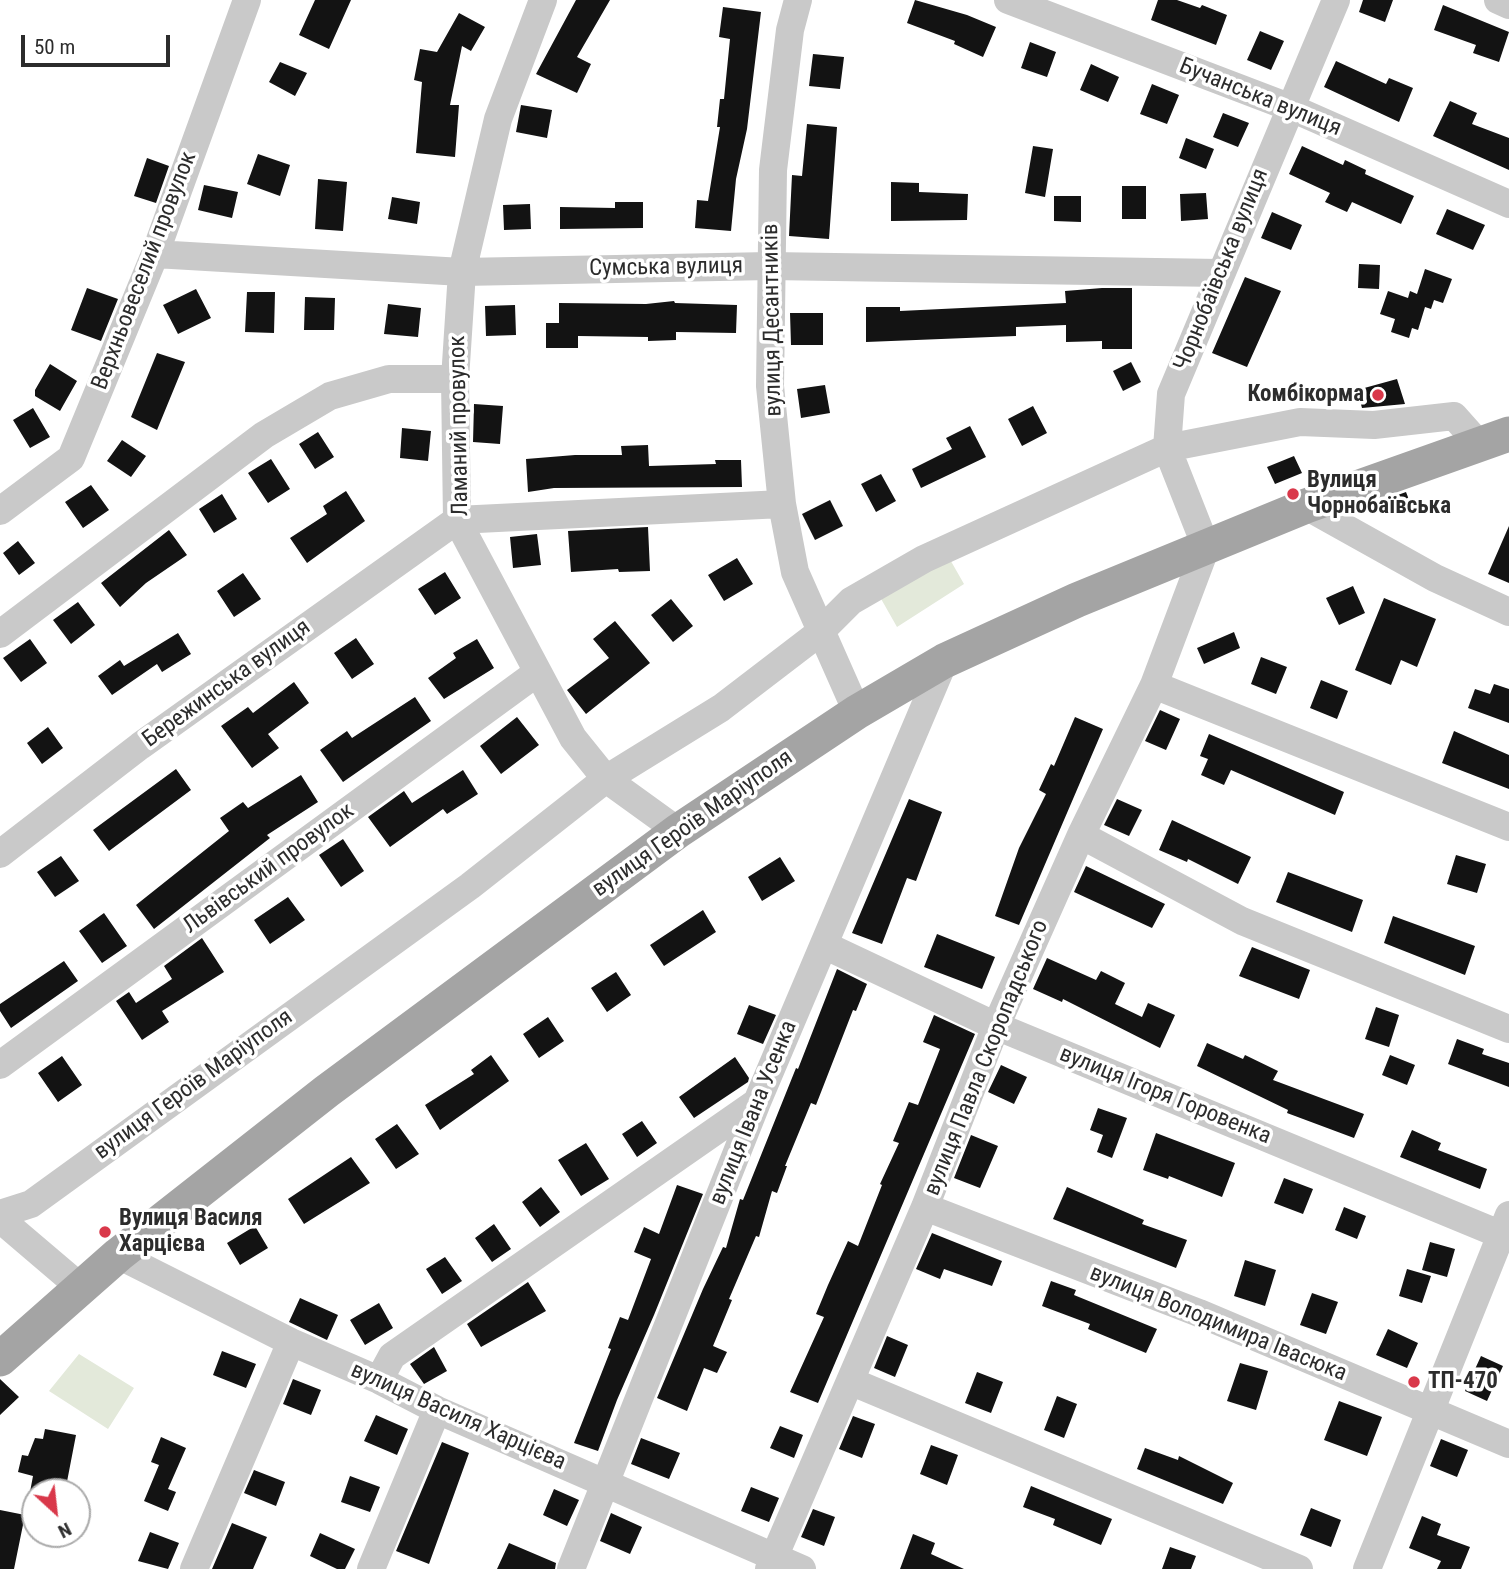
<!DOCTYPE html>
<meta charset="utf-8">
<style>
body{margin:0}
#map{position:relative;width:1509px;height:1569px;overflow:hidden;background:#fff;font-family:"Roboto Condensed",sans-serif}
canvas{display:block}
.north{position:absolute;left:21px;top:1478px;width:70px;height:70px;box-sizing:border-box;background:#fff;border:2px solid #ababab;border-radius:50%;rotate:153deg;font-size:19px;font-weight:700;line-height:28px;text-align:center;color:#2c2c2c}
.north::after{content:'';display:block;margin:auto;width:24px;height:32px;background:#d9384a;clip-path:polygon(50% 0,100% 100%,50% 72%,0 100%)}
.scale{position:absolute;left:21px;top:35px;width:149px;height:32px;box-sizing:border-box;border:4px solid #2c2c2c;border-top:0;padding-left:9px;font-size:21px;line-height:24px;white-space:nowrap;color:#2c2c2c;-webkit-text-stroke:5px #fff;paint-order:stroke}
</style>
<div id="map">
<canvas width="1509" height="1569"></canvas>
<div class="north">N</div>
<div class="scale">50 m</div>
</div>
<script>
const context = document.querySelector('canvas').getContext('2d');
context.lineJoin = 'round';
function paint(path, color) { context.fillStyle = color; context.fill(path, 'evenodd'); }
const shape = rows => new Path2D(rows.map(r => 'M' + r).join(''));
function strokePath(path, color, width, dash) { context.strokeStyle = color; context.lineWidth = width; context.lineCap = dash ? 'butt' : 'round'; context.setLineDash(dash || []); context.stroke(path); }
function write(font, color, halo, rows, align = 'center') {
  context.font = font + ' "Roboto Condensed",sans-serif'; context.lineWidth = 7; context.setLineDash([]); context.textBaseline = 'middle'; context.strokeStyle = halo; context.fillStyle = color; for (const [text, x, y, turn = 0] of rows) {
    context.save(); context.translate(x, y); context.rotate((+turn || 0) * Math.PI / 180); context.textAlign = isNaN(turn) ? turn : align; if (halo) context.strokeText(text, 0, 0); context.fillText(text, 0, 0); context.restore();
  }
}
const green = shape([
 [948,556,964,584,897,627,880,597],
 [79,1354,134,1388,108,1429,49,1391]
]);
const building = shape([
 [315,0,351,0,329,49,299,35],
 [576,0,610,0,577,57,591,64,577,93,536,74],
 [915,0,967,15,996,27,983,57,954,44,955,41,907,23],
 [1158,0,1177,0,1200,8,1202,5,1227,15,1216,45,1151,20],
 [1363,0,1393,0,1385,22,1359,12],
 [1443,5,1509,32,1499,62,1473,53,1476,45,1434,30],
 [723,7,761,12,747,129,736,179,731,231,695,228,697,200,708,201,720,127,717,127,720,99,724,99,730,39,719,37],
 [459,13,485,27,471,51,462,46,450,105,459,105,455,157,416,153,422,82,414,80,420,49,437,52],
 [1260,31,1284,41,1271,70,1247,60],
 [1030,42,1056,52,1047,77,1021,68],
 [813,54,844,57,840,89,809,86],
 [1336,61,1386,84,1389,78,1413,88,1399,122,1324,87],
 [280,62,307,73,295,96,269,82],
 [1091,64,1119,77,1108,102,1080,90],
 [1152,84,1179,95,1167,124,1140,114],
 [1450,101,1477,113,1472,124,1509,138,1509,170,1433,136],
 [521,105,552,110,547,138,516,132],
 [1223,113,1249,123,1238,147,1213,137],
 [807,124,837,127,829,239,789,236,792,175,802,176],
 [1186,138,1214,149,1206,169,1179,158],
 [1033,146,1053,149,1045,197,1025,193],
 [1302,146,1343,165,1345,160,1366,170,1365,174,1414,196,1401,224,1352,202,1347,212,1325,202,1330,193,1289,174],
 [258,154,290,165,280,196,247,184],
 [147,158,169,166,156,203,134,196],
 [318,179,347,182,343,231,315,229],
 [891,182,919,183,919,192,968,194,967,220,891,221],
 [204,185,238,192,232,218,198,210],
 [1122,186,1146,186,1146,219,1122,219],
 [1206,193,1208,219,1181,221,1180,194],
 [1054,196,1081,196,1081,222,1054,221],
 [392,197,420,202,417,224,388,219],
 [615,202,643,202,643,228,560,229,560,207,615,208],
 [530,204,531,229,504,230,503,205],
 [1447,209,1485,225,1473,250,1436,234],
 [1272,212,1302,225,1291,250,1261,238],
 [1359,264,1380,265,1379,289,1358,288],
 [1425,269,1452,279,1443,303,1434,300,1431,309,1425,307,1418,330,1412,328,1409,338,1391,332,1395,319,1380,314,1388,291,1408,298,1410,291,1417,294],
 [1245,277,1281,291,1247,367,1212,353],
 [87,288,118,299,101,341,71,330],
 [1102,288,1132,288,1132,349,1102,349,1102,341,1066,342,1066,325,1016,327,1016,336,866,342,866,307,900,307,900,311,1066,303,1065,291],
 [196,289,211,318,178,334,163,305],
 [247,292,275,292,274,333,245,332],
 [305,297,335,298,334,330,304,330],
 [674,301,675,303,737,305,736,333,676,332,676,340,648,341,648,337,578,336,578,348,546,348,546,323,559,323,559,303,646,304],
 [388,304,421,308,418,337,384,334],
 [515,305,516,335,486,336,485,306],
 [790,313,823,313,823,345,791,345],
 [157,353,185,362,157,430,131,417],
 [1131,362,1141,382,1123,391,1113,371],
 [50,364,77,381,60,411,35,396,35,390],
 [1397,379,1405,404,1362,408,1357,390],
 [825,385,830,413,801,418,797,389],
 [474,404,503,406,500,444,473,442],
 [1033,406,1047,433,1022,446,1008,419],
 [33,408,50,437,30,448,13,420],
 [970,426,986,457,921,488,912,469,952,449,946,438],
 [402,428,431,431,428,461,400,458],
 [318,432,334,457,315,469,299,444],
 [122,440,146,456,131,477,107,461],
 [648,445,649,466,716,464,715,460,741,460,742,487,554,488,528,492,526,459,575,455,622,455,621,446],
 [1294,456,1302,473,1275,484,1267,467],
 [271,459,290,489,268,503,248,473],
 [881,474,896,501,876,512,861,484],
 [91,485,109,510,83,528,65,502],
 [346,491,365,521,307,563,290,538,327,514,323,506],
 [1406,492,1411,505,1381,516,1376,503],
 [222,494,237,519,214,533,199,509],
 [830,500,843,526,815,540,802,514],
 [1509,526,1509,583,1488,574],
 [648,527,650,571,619,572,618,569,571,572,568,531],
 [169,530,187,555,146,583,120,607,101,583],
 [537,534,541,565,513,568,510,537],
 [18,541,35,563,19,575,3,553],
 [737,558,753,584,724,601,708,575],
 [445,572,461,598,435,615,418,589],
 [243,573,261,599,234,617,217,591],
 [1353,586,1365,613,1339,625,1326,598],
 [1384,598,1436,619,1417,667,1401,660,1391,685,1355,670],
 [671,599,693,626,673,642,651,615],
 [78,602,95,625,71,644,53,620],
 [615,621,650,663,586,714,567,690,609,658,593,639],
 [1234,632,1240,648,1204,664,1197,648],
 [178,633,191,654,162,672,157,664,112,695,98,676,120,660,124,666],
 [356,638,374,664,352,679,334,653],
 [30,639,47,663,21,682,3,658],
 [477,639,494,668,444,699,428,678,456,658,453,653],
 [1261,657,1287,667,1276,694,1251,684],
 [1321,680,1348,691,1337,719,1310,708],
 [294,682,309,703,268,734,279,748,252,768,221,726,248,707,253,713],
 [1494,684,1509,689,1509,723,1468,708,1475,689,1490,694],
 [415,697,431,721,343,782,320,750,347,731,352,738],
 [1160,710,1180,719,1166,750,1145,741],
 [517,717,539,745,501,774,480,746],
 [1075,717,1103,729,1019,925,995,916,1019,848,1046,794,1039,790,1051,764,1054,766],
 [48,727,63,748,42,764,27,743],
 [1454,731,1509,755,1509,789,1442,763],
 [1209,734,1344,792,1335,815,1231,770,1224,785,1201,775,1208,759,1200,756],
 [176,769,191,790,109,851,93,830],
 [463,770,478,794,447,814,443,809,390,847,368,817,404,791,412,803],
 [301,775,318,802,267,835,270,838,154,929,136,905,229,831,220,818,243,802,248,808],
 [909,799,942,812,916,881,907,878,882,944,852,933],
 [1117,799,1142,810,1129,836,1104,825],
 [1172,820,1251,857,1238,884,1188,859,1187,862,1159,850],
 [343,839,364,871,341,887,319,855],
 [1456,855,1486,864,1477,893,1447,884],
 [61,856,79,881,55,897,37,872],
 [780,857,795,881,762,901,748,877],
 [1086,866,1165,904,1152,928,1074,892],
 [1288,872,1363,900,1352,932,1276,902],
 [288,897,305,920,270,944,254,920],
 [703,910,716,932,664,966,650,945],
 [104,913,127,946,102,963,79,931],
 [1393,916,1475,946,1465,975,1384,943],
 [937,934,995,957,982,989,924,967],
 [202,938,224,972,162,1011,169,1022,142,1040,116,1001,129,992,136,1003,172,979,164,966],
 [1252,947,1310,970,1299,999,1239,976],
 [1047,958,1096,980,1101,971,1125,983,1115,1004,1142,1017,1148,1003,1175,1015,1160,1048,1063,999,1062,1002,1033,989],
 [64,961,78,981,11,1028,0,1011,0,1004],
 [837,969,867,984,856,1011,853,1010,816,1105,811,1103,785,1166,787,1166,777,1193,772,1191,759,1237,756,1236,729,1299,732,1300,713,1346,727,1352,717,1373,704,1368,687,1411,657,1398,703,1289,723,1247,726,1248,740,1199,743,1200,796,1068,798,1069],
 [616,972,631,995,607,1012,591,988],
 [749,1005,776,1015,763,1044,737,1034],
 [1376,1007,1399,1015,1389,1047,1365,1039],
 [934,1015,975,1034,818,1403,790,1392,824,1317,816,1314,828,1285,848,1241,858,1246,882,1185,880,1184,899,1143,893,1141,909,1102,918,1105,940,1049,923,1042],
 [548,1017,564,1041,539,1058,523,1034],
 [1457,1039,1484,1049,1482,1054,1509,1063,1509,1087,1448,1064],
 [1207,1043,1243,1059,1245,1055,1278,1071,1273,1080,1364,1114,1354,1138,1287,1113,1288,1110,1197,1066],
 [491,1055,509,1081,440,1130,425,1105,474,1074,471,1070],
 [1390,1055,1415,1065,1407,1085,1382,1075],
 [62,1056,82,1085,58,1102,38,1073],
 [735,1057,749,1078,748,1082,694,1118,679,1097],
 [1001,1065,1027,1077,1014,1104,988,1092],
 [1098,1108,1127,1118,1112,1158,1097,1152,1103,1135,1090,1130],
 [642,1121,657,1143,637,1157,622,1134],
 [397,1124,419,1154,396,1169,375,1139],
 [1412,1130,1441,1143,1438,1150,1487,1169,1480,1189,1400,1157],
 [1156,1133,1235,1163,1222,1197,1169,1176,1168,1179,1143,1170],
 [971,1135,998,1146,980,1188,954,1178],
 [586,1143,609,1179,581,1196,558,1160],
 [351,1157,370,1183,304,1224,288,1199],
 [1284,1178,1313,1189,1303,1214,1274,1203],
 [677,1185,703,1194,654,1315,617,1400,598,1451,574,1443,611,1349,608,1348,620,1317,628,1320,651,1259,634,1252,644,1227,659,1234],
 [541,1187,560,1212,540,1227,522,1202],
 [1067,1187,1144,1220,1142,1224,1187,1240,1176,1268,1053,1219],
 [1344,1207,1366,1216,1357,1239,1335,1230],
 [494,1224,511,1249,492,1262,475,1238],
 [255,1226,268,1248,240,1265,227,1243],
 [932,1233,1002,1261,992,1286,944,1269,940,1279,916,1269],
 [1430,1242,1455,1249,1447,1277,1422,1270],
 [445,1257,462,1281,442,1294,426,1269],
 [1245,1260,1276,1270,1265,1306,1234,1296],
 [1407,1269,1431,1276,1422,1303,1399,1296],
 [1051,1281,1076,1290,1074,1295,1157,1329,1146,1353,1088,1329,1090,1324,1042,1306],
 [528,1282,546,1311,481,1347,467,1324],
 [1312,1293,1338,1302,1326,1334,1300,1325],
 [300,1298,338,1315,327,1340,289,1322],
 [379,1303,393,1328,365,1345,350,1320],
 [1388,1329,1418,1343,1407,1368,1376,1355],
 [887,1336,908,1345,895,1377,874,1368],
 [434,1347,447,1371,424,1384,410,1364],
 [222,1351,256,1364,246,1388,213,1375],
 [1481,1356,1503,1366,1487,1401,1465,1391],
 [1240,1363,1268,1371,1256,1410,1227,1401],
 [977,1372,1003,1382,991,1413,965,1403],
 [0,1379,19,1397,0,1415],
 [293,1379,321,1390,311,1415,283,1404],
 [1057,1396,1077,1404,1064,1438,1044,1430],
 [1339,1401,1382,1417,1367,1456,1324,1440],
 [376,1415,408,1429,397,1455,364,1441],
 [853,1416,875,1424,862,1458,839,1449],
 [780,1426,803,1435,794,1458,770,1448],
 [45,1429,76,1435,65,1492,30,1492,33,1476,18,1472,22,1455,28,1456,35,1438,43,1439],
 [161,1437,186,1448,168,1489,176,1492,168,1511,144,1501,159,1465,151,1462],
 [641,1438,680,1453,669,1479,631,1464],
 [1441,1439,1468,1450,1457,1477,1430,1466],
 [442,1442,469,1453,429,1564,396,1551],
 [931,1445,958,1455,947,1485,920,1474],
 [1145,1448,1178,1460,1179,1456,1233,1483,1223,1504,1137,1469],
 [254,1470,285,1482,276,1506,244,1493],
 [350,1476,380,1487,370,1512,341,1502],
 [1031,1486,1112,1519,1101,1545,1053,1525,1055,1519,1023,1507],
 [751,1487,779,1498,769,1522,741,1511],
 [554,1489,579,1500,567,1526,543,1515],
 [1311,1508,1341,1520,1331,1547,1300,1535],
 [813,1509,835,1517,824,1546,801,1537],
 [0,1510,25,1515,14,1569,0,1569],
 [611,1513,642,1527,630,1554,600,1541],
 [1422,1516,1441,1524,1437,1535,1470,1547,1461,1569,1437,1569,1441,1561,1409,1548],
 [232,1523,267,1537,253,1569,212,1569],
 [150,1532,179,1543,168,1569,138,1561],
 [320,1533,355,1549,345,1569,337,1569,310,1556],
 [913,1534,935,1543,931,1554,964,1569,900,1569],
 [509,1543,556,1563,555,1569,497,1569],
 [1170,1547,1196,1556,1191,1569,1162,1569]
]);
const minor = shape([
 [543,0,498,119,462,272,455,379,457,520,573,738,606,779,678,831],
 [798,0,790,30,773,170,770,386,782,504,795,572,857,712],
 [1008,0,1289,107,1509,204],
 [1498,0,1509,5],
 [155,254,462,272,770,266,1220,273],
 [1306,506,1435,578,1509,612],
 [0,511,71,458,155,254,247,0],
 [0,634,264,435,330,396,389,379,455,379],
 [1154,685,1509,827],
 [1081,835,1242,921,1509,1029],
 [0,854,140,746,457,520,782,504],
 [824,945,996,1026,1509,1238],
 [0,1065,538,672],
 [925,1207,1199,1313,1509,1444],
 [0,1214,31,1204,470,886,606,779,721,708,819,633,851,601,924,559,1167,448,1300,422,1374,425,1454,416,1478,443],
 [0,1219,80,1287],
 [118,1255,291,1342,379,1380,437,1410,802,1569],
 [379,1380,392,1356,757,1102],
 [850,1381,1299,1569],
 [194,1569,291,1342],
 [371,1569,437,1410],
 [571,1569,757,1102,944,661],
 [769,1569,925,1207,996,1026,1081,835,1154,685,1206,547,1167,448,1171,394,1336,0],
 [1367,1569,1509,1215]
]);
const major = shape([
 [0,1359,118,1255,327,1091,678,831,857,712,944,661,1077,600,1306,506,1509,434]
]);
const markers = [
 [1378,395,7,"#d9384a"],
 [1293,494,7,"#d9384a"],
 [105,1232,7,"#d9384a"],
 [1414,1382,7,"#d9384a"]
];
const streetNames = [
 ["Бучанська вулиця",1260,98,22],
 ["Сумська вулиця",666,268,-1],
 ["Чорнобаївська вулиця",1222,270,-68],
 ["Верхньовеселий провулок",145,271,-69],
 ["вулиця Десантників",773,320,-91],
 ["Ламаний провулок",460,426,-91],
 ["Бережинська вулиця",227,684,-36],
 ["вулиця Героїв Маріуполя",693,824,-35],
 ["Львівський провулок",269,869,-36],
 ["вулиця Павла Скоропадського",987,1058,-68],
 ["вулиця Героїв Маріуполя",194,1085,-36],
 ["вулиця Ігоря Горовенка",1165,1096,22],
 ["вулиця Івана Усенка",754,1113,-68],
 ["вулиця Володимира Івасюка",1218,1324,22],
 ["вулиця Василя Харцієва",458,1417,24]
];
const poiNames = [
 ["Комбікорма",1364,395,"right"],
 ["Вулиця",1307,481],
 ["Чорнобаївська",1307,507],
 ["Вулиця Василя",119,1219],
 ["Харцієва",119,1245],
 ["ТП-470",1428,1382]
];
paint(green, '#e3e9da');
paint(building, '#131313');
strokePath(minor, '#c9c9c9', 28);
strokePath(major, '#a4a4a4', 35);
for (const [x, y, r, color] of markers) { const dot = new Path2D(); dot.arc(x, y, r, 0, 2 * Math.PI); context.fillStyle = color; context.fill(dot); strokePath(dot, '#fff', 2.5); }
write('23px', '#2c2c2c', '#fff', streetNames);
write('bold 23px', '#2c2c2c', '#fff', poiNames, 'left');
</script>
